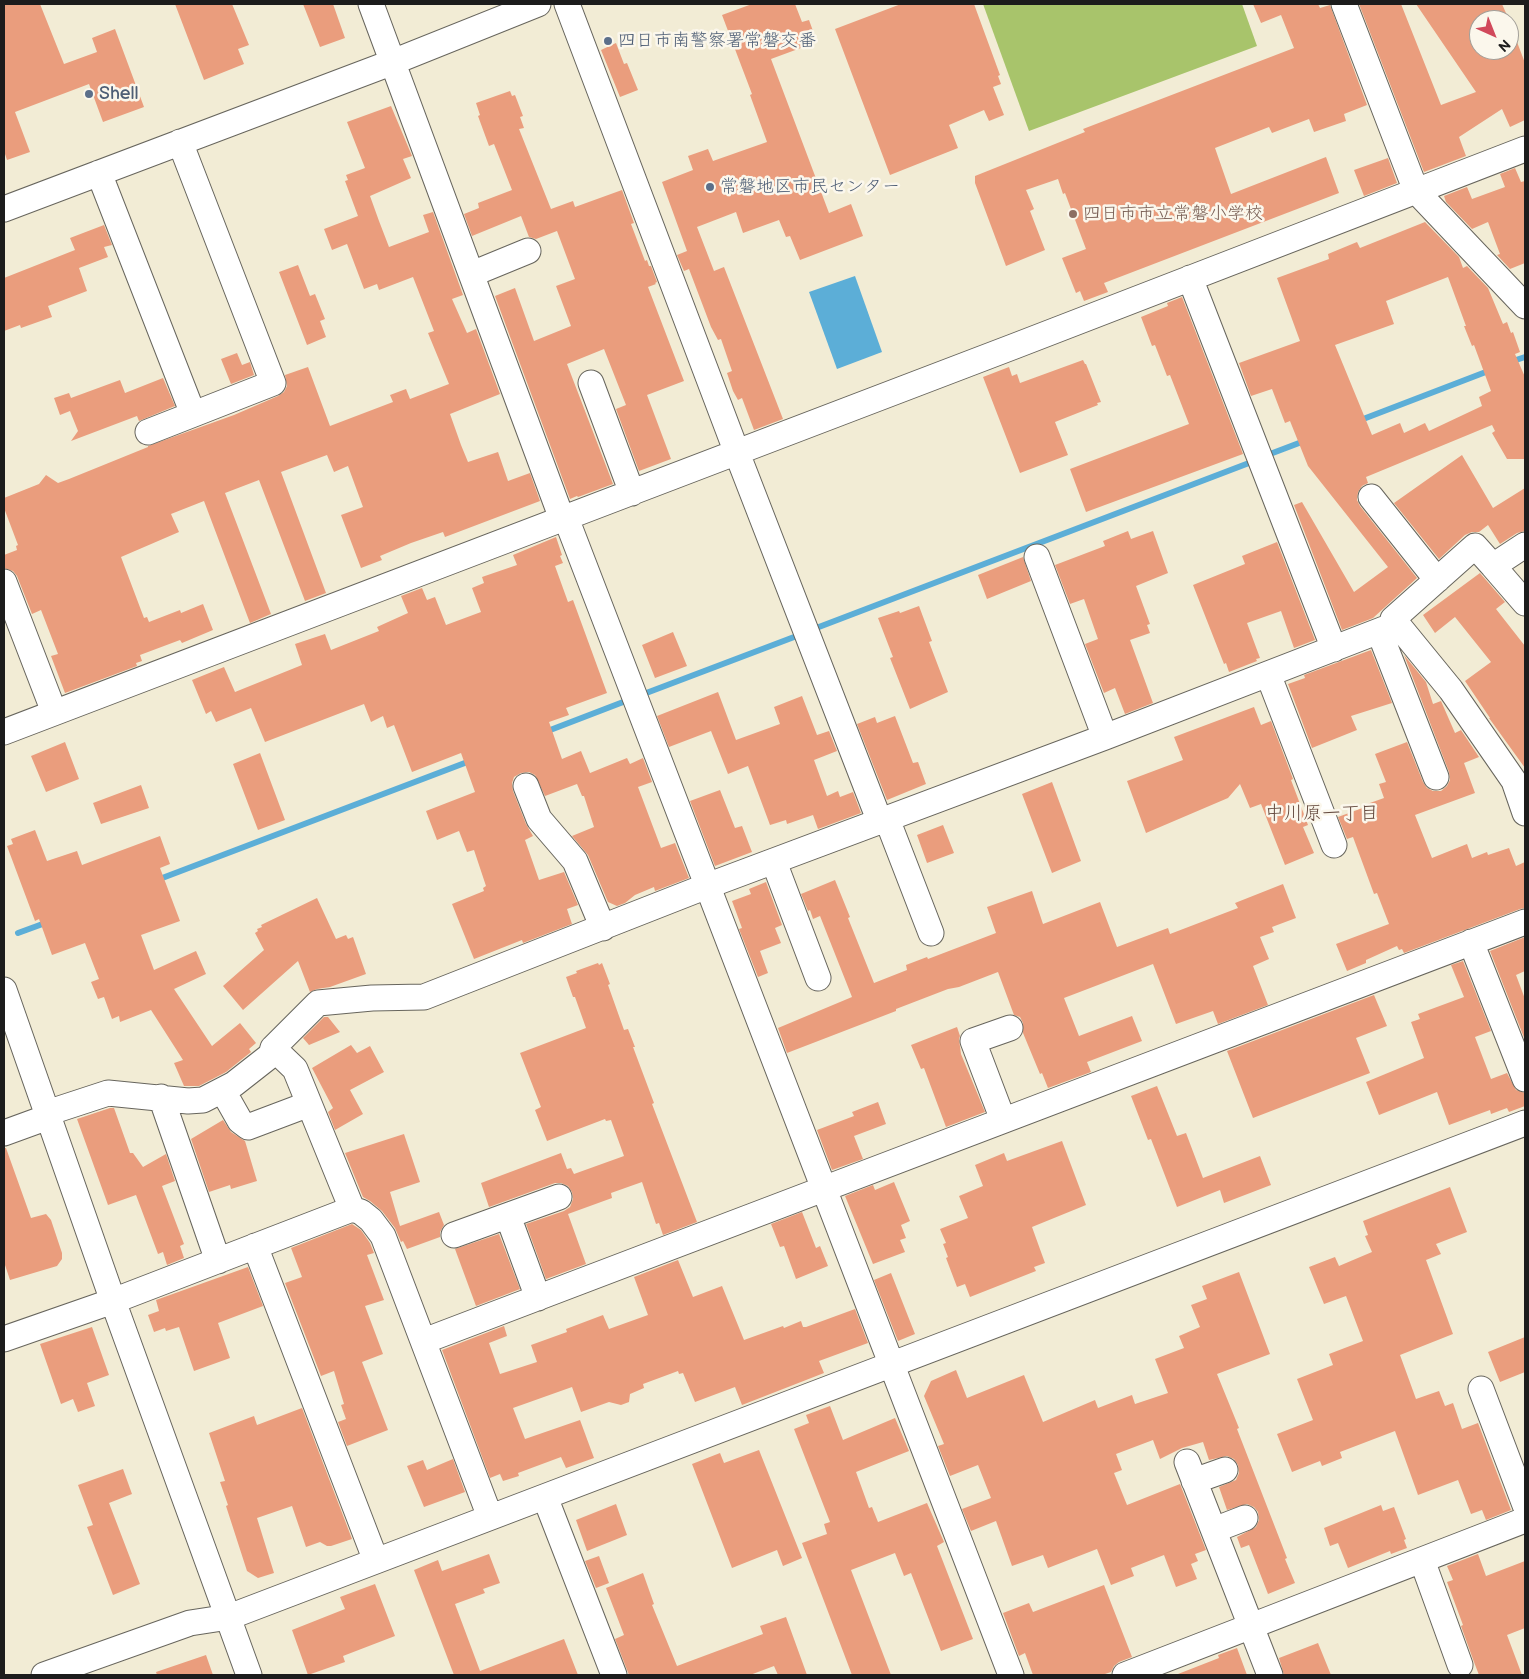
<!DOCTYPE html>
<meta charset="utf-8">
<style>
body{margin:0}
#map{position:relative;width:1529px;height:1679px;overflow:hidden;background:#f2ecd5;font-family:"Balsamiq Sans",sans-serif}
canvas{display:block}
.frame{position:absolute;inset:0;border:5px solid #1c1c1c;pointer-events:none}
.north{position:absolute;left:1469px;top:10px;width:50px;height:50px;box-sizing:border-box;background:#fbf7ec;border:1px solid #a29f99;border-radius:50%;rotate:136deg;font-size:14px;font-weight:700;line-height:20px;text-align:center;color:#1c1c1c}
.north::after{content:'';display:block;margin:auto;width:18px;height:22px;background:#d1495b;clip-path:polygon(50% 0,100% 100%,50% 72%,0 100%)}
</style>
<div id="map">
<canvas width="1529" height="1679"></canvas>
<div class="frame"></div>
<div class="north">N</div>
</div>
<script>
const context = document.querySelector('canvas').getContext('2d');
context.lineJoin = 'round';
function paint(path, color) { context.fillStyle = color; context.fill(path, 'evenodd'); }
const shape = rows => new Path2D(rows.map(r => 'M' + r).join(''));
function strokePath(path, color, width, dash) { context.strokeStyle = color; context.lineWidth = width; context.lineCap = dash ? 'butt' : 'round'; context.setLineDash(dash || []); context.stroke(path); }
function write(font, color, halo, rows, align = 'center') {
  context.font = font + ' "Balsamiq Sans","Klee One",sans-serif'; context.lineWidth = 5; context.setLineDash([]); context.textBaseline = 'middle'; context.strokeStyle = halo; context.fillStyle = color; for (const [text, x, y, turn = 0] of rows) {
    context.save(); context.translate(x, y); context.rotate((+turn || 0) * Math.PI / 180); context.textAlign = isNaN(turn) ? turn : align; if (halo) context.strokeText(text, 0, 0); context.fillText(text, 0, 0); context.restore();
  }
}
const green = shape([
 [983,4,1242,4,1257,46,1029,131]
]);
const water = shape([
 [855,276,882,352,837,369,809,292]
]);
const stream = shape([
 [1510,362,1525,357],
 [1358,421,1491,370],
 [1270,454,1307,440],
 [811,630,1249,463],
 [641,695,802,634],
 [545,732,631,699],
 [157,880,470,761],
 [18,933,48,922]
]);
const building = shape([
 [4,4,40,4,64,64,97,52,92,38,115,29,144,107,103,122,89,84,15,112,30,152,7,160,4,151],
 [175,4,232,4,249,45,238,49,244,64,204,80],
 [303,4,333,4,345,38,320,47],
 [752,4,795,4,802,22,809,20,817,42,771,59,829,213,851,204,863,236,800,260,790,236,786,237,779,220,743,233,736,212,697,227,714,271,724,267,783,419,754,430,742,398,738,400,733,391,727,373,732,371,721,339,718,340,711,327,689,269,684,271,677,255,687,251,662,182,693,170,688,156,708,149,713,161,767,142,750,95,752,94,722,15],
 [901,4,974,4,1000,75,998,76,1001,84,993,87,1004,115,989,121,984,110,949,125,958,148,890,175,835,29],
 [1253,4,1318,4,1320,8,1330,5,1367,105,1344,114,1346,121,1314,132,1309,119,1272,133,1269,127,1215,148,1231,194,1326,157,1339,193,1104,283,1108,292,1084,301,1080,291,1076,293,1062,258,1086,249,1065,193,1063,194,1058,179,1026,190,1034,209,1030,211,1045,250,1006,266,975,183,975,176,1085,132,1083,129,1294,48,1281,15,1261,23],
 [1359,4,1401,4,1441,105,1476,92,1416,4,1502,4,1509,20,1479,20,1479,50,1509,50,1509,21,1525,63,1525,120,1510,127,1502,109,1459,137,1466,156,1424,172],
 [616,43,624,64,627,63,638,90,620,97,601,50],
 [510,91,512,96,515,95,523,116,520,117,524,128,519,129,551,209,573,201,575,207,622,190,634,223,631,224,645,261,647,260,649,266,651,266,657,282,655,283,656,284,648,287,684,381,647,395,671,459,639,471,616,409,626,405,604,349,567,364,613,484,578,497,577,496,570,499,495,296,515,288,534,341,571,326,556,286,575,279,557,231,536,239,529,237,521,216,472,236,464,214,479,208,478,203,512,190,494,144,489,146,478,116,480,115,476,103],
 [391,106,412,156,403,159,411,178,370,196,379,221,389,247,429,232,423,215,433,212,463,295,452,299,467,333,476,329,500,394,450,414,461,445,468,462,498,452,508,481,530,473,540,501,445,537,443,532,411,543,380,556,382,560,361,568,341,515,363,507,348,466,334,472,327,455,281,472,326,593,305,601,259,480,225,493,271,614,250,623,204,501,171,514,179,532,121,557,144,618,147,617,149,622,180,610,181,613,203,604,213,630,182,643,180,640,140,655,142,661,136,663,137,666,65,693,51,656,58,654,41,610,32,614,17,576,13,571,4,568,4,555,17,550,16,546,18,545,4,508,4,498,39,484,46,475,58,483,69,479,148,447,148,446,234,415,278,396,284,392,287,386,285,375,308,367,330,426,393,402,390,395,406,389,410,399,449,384,428,333,434,331,413,277,379,290,377,284,364,289,347,244,332,250,324,229,358,216,345,181,348,180,346,175,365,168,347,122],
 [1388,158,1397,183,1364,196,1354,170],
 [1515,168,1521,182,1525,181,1525,263,1510,269,1497,255,1500,254,1488,222,1472,229,1446,202,1444,196,1467,187,1472,199,1505,187,1500,174],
 [1425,222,1459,257,1463,268,1467,266,1488,288,1503,324,1507,322,1511,333,1513,332,1520,352,1515,354,1525,377,1525,459,1507,459,1492,433,1495,431,1492,425,1366,477,1368,483,1362,486,1358,492,1357,500,1360,506,1417,578,1373,618,1342,630,1294,505,1302,502,1354,592,1388,567,1308,466,1290,421,1285,423,1272,389,1251,396,1239,363,1300,341,1277,278,1329,259,1328,254,1357,242,1360,248],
 [1448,277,1466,326,1464,326,1472,346,1474,345,1491,391,1479,397,1482,406,1429,431,1425,423,1404,433,1400,423,1372,435,1335,345,1394,324,1386,301],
 [104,225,112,245,104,247,108,257,79,268,87,291,48,306,52,317,21,328,20,325,4,331,4,278,75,250,70,238],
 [298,265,310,296,315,294,325,319,320,321,326,337,307,345,279,272],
 [1182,297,1243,454,1086,512,1070,469,1189,424,1170,375,1167,376,1155,345,1152,346,1141,317,1168,306,1167,303],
 [237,353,242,365,250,362,254,375,231,384,221,359],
 [1083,360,1085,364,1086,364,1101,402,1097,403,1098,405,1055,422,1068,455,1020,473,983,377,1009,367,1012,376,1017,374,1020,383],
 [163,378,175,406,139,421,137,416,71,441,78,431,70,411,60,415,54,398,69,393,71,398,120,380,125,393],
 [1462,455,1493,508,1525,488,1525,531,1517,533,1500,544,1488,525,1479,532,1472,532,1465,535,1439,559,1394,503],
 [1128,531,1131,539,1153,531,1168,573,1136,586,1150,624,1147,625,1150,633,1130,640,1153,703,1125,714,1115,688,1104,693,1085,644,1098,639,1084,599,1070,604,1055,565,1105,546,1103,541],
 [556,537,562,555,560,556,563,563,555,566,568,602,573,600,607,693,566,708,569,715,549,722,562,759,581,751,590,773,627,758,630,764,643,758,652,782,638,787,661,848,675,843,689,878,655,891,654,887,635,895,625,903,617,906,608,902,588,855,572,836,594,827,584,796,582,796,577,784,545,796,535,775,529,772,521,773,514,777,512,783,513,791,526,824,533,836,525,840,539,880,564,872,578,905,567,909,572,924,523,943,522,940,474,959,452,904,484,891,483,888,486,886,474,850,467,852,459,831,437,840,426,811,475,792,461,753,412,772,394,725,387,728,383,716,371,722,364,704,265,742,251,708,216,722,211,711,206,714,192,680,224,667,235,692,302,665,295,644,325,634,331,650,379,631,377,627,408,613,401,596,422,588,427,600,435,597,446,625,481,612,472,588,484,583,482,577,517,565,513,555],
 [1277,542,1315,640,1294,648,1281,611,1247,623,1260,658,1256,659,1257,661,1229,672,1226,663,1224,664,1193,585,1245,564,1242,556],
 [1023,557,1031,581,987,599,978,575],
 [1480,573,1505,602,1496,609,1525,646,1525,768,1489,718,1490,718,1465,681,1491,662,1455,617,1435,633,1423,615],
 [919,606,932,641,929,642,948,692,910,709,890,658,893,657,878,618,899,611,900,613],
 [673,632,687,666,655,678,642,645],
 [1371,650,1392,703,1351,716,1357,730,1312,748,1288,684,1305,678,1304,675],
 [1404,655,1426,682,1433,704,1441,701,1455,733,1461,730,1479,757,1464,763,1475,793,1415,815,1432,858,1467,844,1472,858,1487,852,1488,855,1509,848,1516,866,1525,862,1525,908,1520,909,1404,953,1402,949,1399,950,1397,946,1366,960,1366,963,1347,971,1336,944,1389,924,1377,893,1374,894,1353,837,1347,839,1338,817,1368,806,1367,804,1384,798,1379,784,1386,782,1375,754,1407,742,1423,782,1427,788,1433,791,1441,791,1447,786,1450,780,1449,772],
 [718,692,736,740,780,724,774,707,802,696,817,735,829,731,837,751,814,760,827,796,838,791,840,797,853,792,861,813,818,829,813,815,787,824,786,820,770,825,748,766,728,774,711,731,669,747,657,716],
 [1254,707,1261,725,1271,721,1293,779,1291,780,1308,825,1303,827,1314,853,1285,865,1261,804,1250,808,1240,784,1228,798,1146,833,1127,781,1183,760,1174,737],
 [895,716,913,763,918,762,926,784,887,800,857,724,875,717,877,723],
 [65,742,79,779,46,792,31,756],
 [260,753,285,820,258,830,233,764],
 [1052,782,1081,861,1052,873,1022,794],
 [141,785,149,808,101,824,93,803],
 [720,790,735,828,742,826,752,852,715,866,690,801],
 [943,825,954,853,927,863,917,835],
 [35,830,47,861,77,851,82,865,160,836,170,864,160,868,180,921,141,935,154,970,196,951,206,974,174,989,212,1046,240,1023,256,1043,249,1049,251,1052,226,1072,199,1086,184,1086,174,1063,183,1060,151,1010,120,1022,119,1016,112,1019,104,997,98,999,91,982,99,979,85,943,52,955,39,919,35,921,7,846,13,844,11,839],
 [835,880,850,917,848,918,874,983,907,970,906,965,927,957,928,959,996,933,987,907,1032,891,1043,924,1100,902,1117,947,1168,928,1170,934,1238,908,1235,903,1283,884,1296,918,1272,927,1274,932,1260,937,1269,959,1253,966,1268,1005,1218,1024,1213,1011,1176,1024,1153,964,1064,998,1079,1036,1132,1016,1142,1041,1087,1062,1091,1072,1048,1088,1042,1073,1040,1074,1023,1033,1023,1023,1020,1017,1014,1015,998,972,959,987,948,989,896,1009,896,1011,787,1053,778,1028,852,997,820,916,813,919,810,910,808,911,801,894],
 [766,882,782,925,775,928,781,943,760,951,768,973,758,977,739,929,742,928,732,901,751,894,749,889],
 [317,898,336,939,346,935,348,939,353,937,366,974,330,987,317,989,310,992,298,961,243,1010,223,986,264,950,255,933,258,931,257,929,262,927,261,925],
 [1525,937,1525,971,1516,975,1525,999,1525,1040,1490,951],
 [1463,961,1491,1031,1475,1037,1491,1079,1507,1073,1516,1090,1525,1093,1525,1106,1509,1112,1507,1108,1491,1114,1490,1110,1449,1125,1437,1092,1379,1115,1366,1082,1424,1058,1411,1022,1420,1019,1418,1014,1464,997,1451,965],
 [598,963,599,965,602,963,610,984,608,985,624,1030,628,1029,635,1047,633,1047,654,1103,652,1104,697,1222,663,1235,659,1223,656,1224,642,1182,611,1193,612,1198,568,1214,586,1264,546,1279,526,1224,564,1211,570,1207,573,1199,572,1192,568,1186,561,1183,555,1183,489,1207,481,1183,561,1153,567,1169,571,1168,574,1174,624,1156,611,1120,606,1121,605,1119,547,1141,535,1110,541,1107,520,1053,586,1028,575,997,573,997,566,977,577,973,576,971],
 [1374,995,1387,1026,1356,1038,1370,1073,1253,1118,1227,1051],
 [324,1017,328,1017,340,1032,309,1045,303,1038],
 [957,1027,960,1036,959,1039,961,1054,985,1112,946,1127,924,1068,921,1069,911,1045],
 [351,1045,357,1053,370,1046,384,1072,350,1090,363,1114,335,1130,328,1112,333,1108,312,1068],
 [1157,1086,1177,1136,1186,1133,1203,1178,1260,1156,1271,1185,1224,1203,1220,1190,1177,1207,1151,1139,1148,1140,1131,1096],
 [878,1102,886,1124,854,1136,863,1159,832,1170,817,1130,854,1116,852,1112],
 [110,1108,114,1108,130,1153,133,1153,143,1167,166,1154,175,1181,162,1186,184,1244,180,1246,184,1258,167,1265,163,1252,158,1254,136,1195,108,1205,77,1119],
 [223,1120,231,1132,245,1141,257,1181,231,1189,230,1185,209,1192,191,1139],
 [404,1134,420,1182,390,1192,400,1226,439,1212,444,1225,440,1232,440,1237,407,1249,403,1241,401,1242,395,1228,382,1211,370,1201,363,1197,345,1153],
 [1062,1141,1086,1205,1032,1227,1045,1263,1034,1267,1036,1271,970,1297,965,1284,957,1287,946,1258,948,1257,943,1244,946,1243,940,1229,968,1218,959,1196,983,1186,975,1165,1004,1153,1007,1161],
 [4,1148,6,1148,31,1218,46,1214,51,1220,62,1253,62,1259,57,1266,10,1280,4,1262],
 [894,1182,910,1221,901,1225,906,1238,900,1240,905,1252,873,1264,845,1196,873,1185,875,1190],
 [1450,1187,1467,1232,1436,1244,1441,1254,1426,1260,1453,1334,1400,1355,1416,1399,1439,1391,1445,1406,1453,1403,1462,1429,1478,1423,1511,1510,1486,1520,1482,1510,1471,1514,1458,1480,1418,1495,1395,1431,1340,1452,1342,1458,1322,1466,1320,1461,1292,1472,1277,1434,1313,1420,1297,1379,1333,1365,1329,1354,1363,1341,1346,1296,1324,1304,1309,1267,1335,1257,1339,1266,1372,1252,1365,1236,1368,1235,1363,1221],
 [802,1212,816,1248,820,1246,828,1266,796,1279,784,1246,780,1247,771,1224],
 [352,1224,361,1230,370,1243,374,1253,367,1255,384,1300,365,1306,383,1354,362,1362,388,1430,347,1446,338,1422,346,1419,341,1405,344,1404,334,1371,321,1376,285,1283,302,1277,291,1248],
 [499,1234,520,1289,476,1306,455,1249],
 [678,1260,693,1297,722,1286,744,1340,783,1326,784,1328,801,1321,803,1327,806,1327,855,1309,868,1343,819,1361,824,1373,742,1405,735,1387,695,1402,683,1373,679,1374,678,1371,643,1384,644,1388,630,1394,629,1402,621,1405,609,1402,581,1412,572,1387,513,1408,525,1439,580,1420,594,1458,566,1468,561,1457,518,1473,519,1476,503,1481,500,1474,490,1478,442,1350,504,1326,507,1336,489,1343,500,1374,537,1362,531,1345,567,1332,566,1329,603,1315,609,1329,648,1315,634,1277],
 [248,1267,263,1306,218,1323,230,1358,194,1371,179,1327,166,1331,165,1328,154,1332,148,1315,159,1311,156,1300],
 [1239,1272,1270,1354,1217,1374,1239,1428,1237,1429,1287,1558,1285,1559,1295,1583,1268,1594,1249,1545,1241,1548,1237,1537,1256,1527,1259,1520,1258,1512,1254,1507,1247,1504,1227,1510,1219,1487,1236,1480,1239,1473,1238,1465,1234,1459,1227,1456,1209,1460,1203,1442,1182,1448,1160,1459,1153,1440,1116,1454,1122,1470,1114,1473,1127,1505,1180,1484,1206,1550,1195,1554,1198,1561,1191,1564,1197,1579,1176,1587,1164,1555,1131,1568,1134,1576,1111,1585,1097,1549,1048,1568,1043,1555,1012,1566,996,1521,971,1531,962,1509,991,1498,978,1465,950,1476,938,1446,944,1444,924,1396,931,1381,956,1370,967,1398,1024,1375,1043,1422,1095,1400,1098,1408,1132,1395,1135,1404,1168,1393,1155,1359,1184,1348,1179,1336,1200,1327,1191,1305,1207,1299,1202,1286],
 [891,1273,915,1334,898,1341,874,1280],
 [92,1327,109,1375,87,1383,95,1406,78,1412,73,1399,61,1404,40,1344],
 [1525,1337,1525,1372,1500,1382,1488,1352],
 [830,1406,843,1440,895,1418,909,1451,856,1472,869,1508,872,1507,878,1522,927,1503,944,1542,937,1546,973,1639,941,1651,911,1573,904,1576,895,1553,851,1570,891,1675,852,1675,802,1543,827,1534,824,1524,830,1522,794,1429,809,1423,806,1415],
 [302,1408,352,1539,331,1546,327,1546,320,1542,306,1547,292,1506,257,1518,274,1573,258,1578,247,1571,226,1506,228,1505,220,1482,225,1481,209,1433,254,1416,257,1425],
 [759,1450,802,1558,783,1566,777,1550,732,1568,692,1464,720,1453,724,1463],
 [453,1459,465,1492,424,1507,407,1466,423,1460,427,1470],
 [123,1469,132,1494,109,1503,140,1584,113,1595,87,1527,93,1525,78,1485],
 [616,1504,627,1535,587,1551,576,1520],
 [1381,1505,1383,1511,1394,1507,1406,1539,1404,1540,1407,1548,1391,1554,1390,1551,1348,1568,1338,1543,1330,1546,1324,1528],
 [489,1554,500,1583,483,1589,485,1593,455,1604,480,1671,564,1639,578,1675,454,1675,414,1570,438,1560,442,1571],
 [1478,1554,1486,1576,1525,1561,1525,1628,1507,1635,1522,1675,1479,1675,1474,1662,1461,1626,1463,1625,1447,1582,1453,1580,1447,1566],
 [599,1556,609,1583,596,1588,585,1561],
 [643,1573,654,1604,652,1605,677,1666,763,1634,760,1626,786,1617,807,1675,778,1675,774,1666,750,1675,629,1675,615,1639,624,1635,606,1588],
 [375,1584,395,1636,343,1656,345,1662,308,1675,292,1630,345,1609,340,1597],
 [1104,1585,1132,1657,1119,1662,1114,1666,1111,1672,1102,1675,1033,1675,1025,1653,1019,1656,1003,1613,1029,1603,1033,1612],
 [1318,1643,1331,1675,1284,1675,1279,1658],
 [1237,1648,1247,1675,1178,1675,1178,1674,1219,1658,1218,1655],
 [206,1655,213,1675,157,1675,156,1672]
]);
const minor = shape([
 [371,4,562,519],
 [567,4,737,453,880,822],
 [1344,4,1416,191,1525,306],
 [99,173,193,414],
 [4,209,393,62,538,4],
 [472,274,528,251],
 [1190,278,1334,649],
 [591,383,632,493],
 [148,432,273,383,180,142],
 [1371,497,1437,580],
 [566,518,1011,1675],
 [1525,545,1493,566,1475,546,1393,619,1451,690,1514,781,1525,813],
 [1037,557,1105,737],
 [1493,566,1525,603],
 [4,582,54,712],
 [1379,631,1436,777],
 [1268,674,1334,845],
 [4,732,1015,346,1525,149],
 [526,786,539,819,575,861,603,928],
 [887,819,931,933],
 [774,862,818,978],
 [1471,942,1525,1079],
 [4,990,113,1301,249,1675],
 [273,1048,295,1069,352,1209,361,1212,371,1220,383,1236,490,1517],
 [223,1091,240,1121,248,1127,309,1104],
 [161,1097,218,1261],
 [47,1113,108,1093,188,1101,203,1100,234,1084,271,1055,273,1048,318,1003,372,998,424,997,707,886,1105,737,1397,624],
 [1003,1120,973,1041,1010,1028],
 [4,1133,48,1117],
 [508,1216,538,1298],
 [454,1235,559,1197],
 [255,1246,376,1561],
 [4,1339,113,1301,352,1209],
 [424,1341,1525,922],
 [1481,1389,1525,1505],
 [1187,1462,1270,1675],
 [1194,1481,1225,1470],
 [545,1497,614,1675],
 [1214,1530,1245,1518],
 [1422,1560,1460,1665],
 [44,1675,190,1623,229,1617,1525,1123],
 [1125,1675,1525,1520]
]);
const markers = [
 [608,41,5,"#5c6f8a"],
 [89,94,5,"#5c6f8a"],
 [710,187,5,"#5c6f8a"],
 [1073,214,5,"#8d6e63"]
];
const serviceNames = [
 ["四日市南警察署常磐交番",618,41],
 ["Shell",99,94],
 ["常磐地区市民センター",720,187]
];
const educationNames = [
 ["四日市市立常磐小学校",1083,214]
];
const neighbourhoodNames = [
 ["中川原一丁目",1322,814]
];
paint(green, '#a8c46b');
paint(water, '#5caed7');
strokePath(stream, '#5caed7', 6);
paint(building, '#ea9d7d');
strokePath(minor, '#67655d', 27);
strokePath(minor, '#fff', 25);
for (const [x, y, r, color] of markers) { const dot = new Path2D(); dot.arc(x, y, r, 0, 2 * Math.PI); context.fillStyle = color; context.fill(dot); strokePath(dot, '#fbf7ec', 2); }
write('18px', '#4e5e75', '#fbf7ec', serviceNames, 'left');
write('18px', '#785e54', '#fbf7ec', educationNames, 'left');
write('19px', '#64493e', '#fbf7ec', neighbourhoodNames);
</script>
